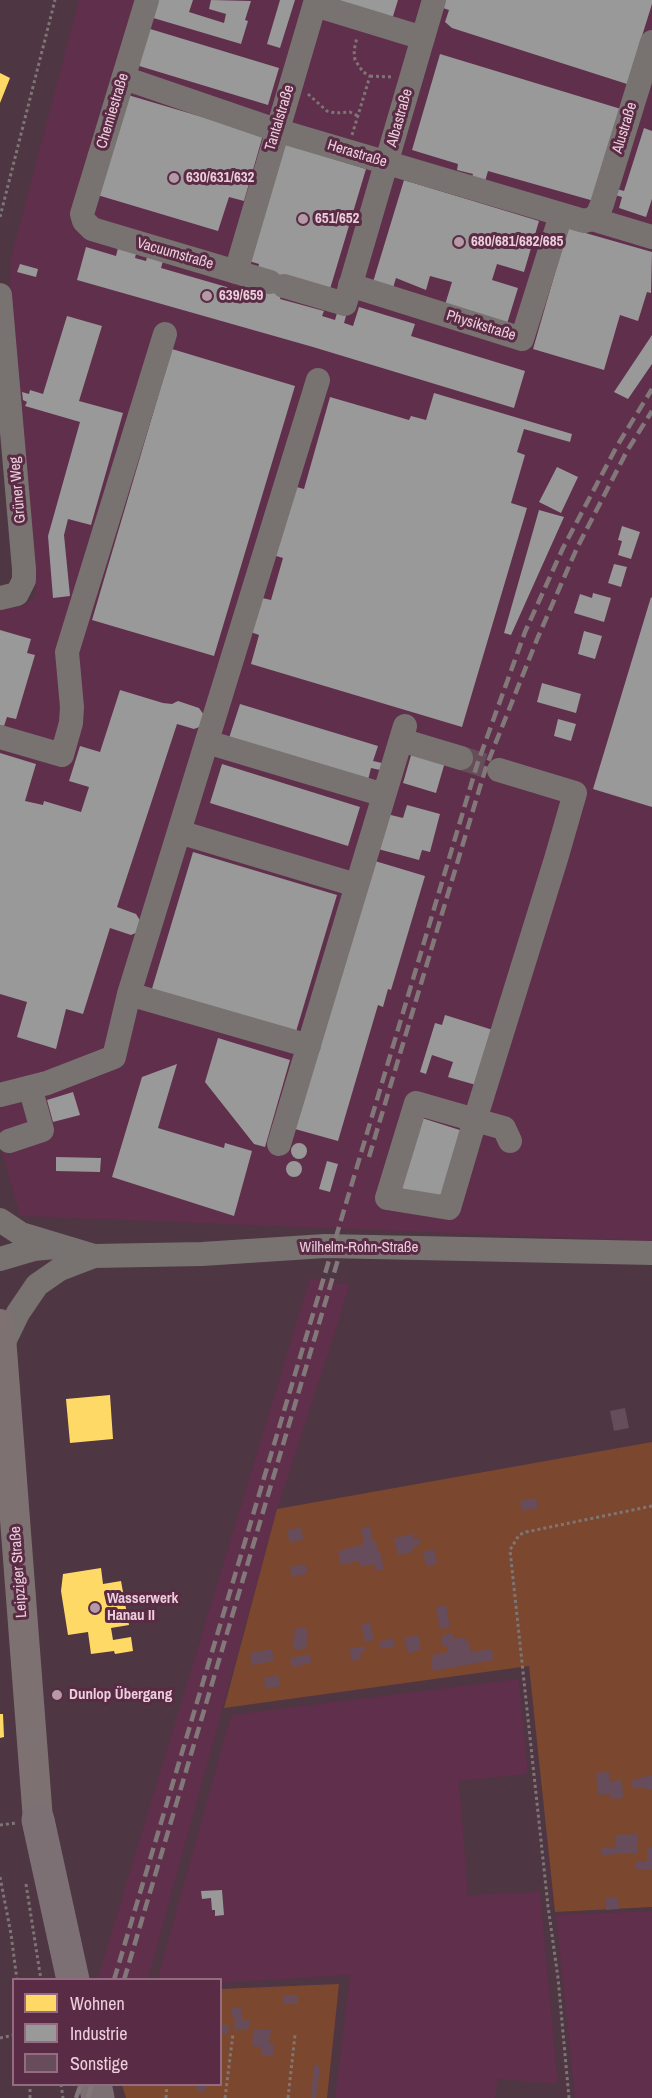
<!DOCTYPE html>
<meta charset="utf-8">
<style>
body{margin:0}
#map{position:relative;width:652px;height:2098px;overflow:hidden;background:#4e3643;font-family:"Archivo Narrow",sans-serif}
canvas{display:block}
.legend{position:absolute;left:12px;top:1978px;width:210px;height:108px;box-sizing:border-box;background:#592b44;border:2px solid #946c81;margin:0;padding:8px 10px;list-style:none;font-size:18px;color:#eccedc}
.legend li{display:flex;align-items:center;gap:12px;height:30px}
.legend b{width:30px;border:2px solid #946c81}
</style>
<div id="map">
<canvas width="652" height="2098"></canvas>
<ul class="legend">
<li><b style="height:16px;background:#ffd966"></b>Wohnen</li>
<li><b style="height:16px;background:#999"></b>Industrie</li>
<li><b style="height:16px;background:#674d5b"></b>Sonstige</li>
</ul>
</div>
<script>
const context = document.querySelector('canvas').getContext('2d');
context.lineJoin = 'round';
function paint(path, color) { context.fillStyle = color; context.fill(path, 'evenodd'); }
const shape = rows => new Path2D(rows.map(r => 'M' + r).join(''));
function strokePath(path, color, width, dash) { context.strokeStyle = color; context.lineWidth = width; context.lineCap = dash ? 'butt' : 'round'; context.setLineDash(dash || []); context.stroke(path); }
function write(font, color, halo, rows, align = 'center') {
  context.font = font + ' "Archivo Narrow",sans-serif'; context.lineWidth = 6; context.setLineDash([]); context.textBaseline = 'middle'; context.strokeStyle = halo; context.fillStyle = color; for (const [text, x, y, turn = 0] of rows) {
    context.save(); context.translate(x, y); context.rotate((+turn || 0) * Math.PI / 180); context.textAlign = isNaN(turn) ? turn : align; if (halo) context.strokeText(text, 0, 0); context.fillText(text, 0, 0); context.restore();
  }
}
const built = shape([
 [79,0,652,0,652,1241,20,1216,0,1146,0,609,24,606,35,596,36,575,19,415,10,286,11,257],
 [310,1278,350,1285,277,1510,148,1979,97,1980],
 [519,1679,528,1774,459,1781,468,1895,540,1892,558,2084,498,2079,495,2098,335,2098,350,1975,221,1983,220,1980,157,1980,231,1715],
 [652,1911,652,2098,575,2098,556,1915]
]);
const green = shape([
 [652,1442,652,1907,555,1912,529,1666,224,1708,277,1509],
 [339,1984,327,2098,126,2098,122,2085,220,2084,221,1989]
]);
const homes = shape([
 [0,73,10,78,0,103],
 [110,1395,113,1439,70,1443,66,1399],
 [101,1568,103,1584,121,1581,129,1625,111,1628,113,1640,131,1637,133,1651,115,1654,114,1651,91,1654,88,1632,68,1635,61,1591,63,1574],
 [0,1714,3,1714,4,1737,0,1738]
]);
const industry = shape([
 [154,0,193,0,189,12,224,23,226,14,209,9,211,0,251,1,245,20,248,21,241,44,150,17],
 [280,0,295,0,280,48,267,44],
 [321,0,398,0,390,26],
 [445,0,652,0,652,4,627,84,452,28,445,22,449,10,443,8],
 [147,28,279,68,268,105,136,65],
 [440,54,621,109,594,201,488,171,484,185,471,181,473,174,457,170,458,164,412,150],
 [128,95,263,135,244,201,229,197,218,231,94,194],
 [644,128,652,131,652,199,646,217,619,208,622,197,615,195,617,189,624,191],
 [278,142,366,169,330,289,287,276,280,299,324,311,322,316,335,320,337,313,346,316,344,323,353,326,359,307,415,324,411,336,525,371,514,408,313,347,77,280,86,247,116,256,118,248,136,254,135,258,146,261,147,257,163,261,161,268,251,294,259,264,242,259],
 [404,180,539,221,524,272,497,264,492,280,518,288,506,327,444,308,452,282,430,276,426,290,396,278,393,288,373,282],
 [568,228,652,252,651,293,647,292,638,321,620,315,604,370,533,349],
 [20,264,38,269,36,277,17,272],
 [67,316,102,326,79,401,123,413,91,525,68,519,64,535,70,596,53,598,48,536,80,422,25,406,27,402,23,400,22,392,29,394,30,390,43,394],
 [652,335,652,364,628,399,614,392],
 [172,349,295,386,214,656,92,620],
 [434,393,572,434,570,442,524,429,517,452,525,455,511,503,527,508,462,727,251,664,259,635,248,631,258,597,271,600,283,558,273,555,293,486,304,489,330,397,409,420,411,416,426,420],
 [557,467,578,477,561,513,539,502],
 [539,510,564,517,511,635,504,633],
 [622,526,640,532,631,559,618,555,622,541,618,540],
 [614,564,627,567,621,587,608,583],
 [593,593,611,598,604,622,574,613,580,594,592,598],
 [651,597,652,598,652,807,593,789],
 [0,630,31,639,27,653,35,655,16,719,7,717,4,726,0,725],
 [584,631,602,636,595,659,578,654],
 [542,683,581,694,576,713,537,702],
 [120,690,163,703,172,704,178,701,199,708,204,715,202,726,194,729,177,724,117,907,136,914,141,922,138,932,131,935,110,928,83,1014,66,1009,56,1049,17,1037,27,1002,0,994,0,753,36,764,25,801,43,805,44,801,81,812,89,787,69,781,80,746,100,752],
 [240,704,378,746,373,761,382,763,380,770,371,768,368,780,229,738],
 [558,719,576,724,571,741,554,736],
 [412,752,445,762,436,793,403,783],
 [222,764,360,807,348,846,210,803],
 [407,805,440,814,430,852,422,850,419,860,378,849,387,814,403,818],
 [193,852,337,895,295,1035,151,992],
 [375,861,425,876,391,990,388,989,383,1007,378,1005,338,1141,295,1129],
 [445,1015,493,1030,476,1085,448,1077,453,1062,432,1055,426,1074,420,1072,435,1023,442,1025],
 [218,1038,290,1060,265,1147,254,1144,205,1082],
 [177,1064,158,1128,224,1148,225,1143,252,1151,234,1216,112,1177,142,1077],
 [73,1092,80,1115,53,1122,47,1100],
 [422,1118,463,1131,442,1201,400,1188],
 '291 1151a8 8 0 1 1 16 0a8 8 0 1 1-16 0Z',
 [56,1157,101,1158,100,1172,56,1171],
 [327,1161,338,1164,330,1192,319,1189],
 '286 1169a8 8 0 1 1 16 0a8 8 0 1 1-16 0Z',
 [222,1890,224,1915,215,1916,215,1910,212,1910,211,1898,202,1899,201,1891]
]);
const building = shape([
 [625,1408,629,1428,614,1431,610,1411],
 [536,1498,538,1508,522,1511,520,1501],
 [370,1526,373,1542,376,1542,378,1552,380,1552,384,1569,376,1571,374,1564,361,1567,359,1561,341,1565,338,1551,364,1544,361,1528],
 [300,1527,304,1539,290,1543,287,1531],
 [413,1534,414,1539,419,1538,420,1545,412,1547,413,1552,398,1555,394,1538],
 [434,1549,437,1564,426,1566,423,1552],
 [305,1564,308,1573,292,1577,290,1567],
 [446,1605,450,1627,440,1629,436,1607],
 [370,1622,374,1640,365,1642,361,1625],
 [306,1627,308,1639,306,1639,307,1648,294,1650,292,1639,295,1638,294,1629],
 [453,1633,454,1639,465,1637,466,1642,469,1641,471,1652,492,1649,493,1660,433,1671,431,1660,433,1660,432,1655,448,1652,447,1646,443,1647,441,1636],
 [418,1635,421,1649,408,1653,404,1638],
 [393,1638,395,1646,381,1649,379,1642],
 [364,1646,365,1652,359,1653,361,1659,352,1661,349,1649],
 [272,1649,274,1661,252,1665,250,1653],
 [310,1654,311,1663,292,1667,290,1658],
 [278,1675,280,1686,265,1689,264,1678],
 [609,1772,609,1781,622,1780,623,1798,611,1799,610,1794,598,1795,596,1773],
 [652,1775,652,1789,646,1790,645,1787,633,1789,632,1780],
 [637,1834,638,1853,602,1855,602,1848,616,1847,615,1835],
 [647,1848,652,1848,652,1869,636,1869,636,1862,647,1861],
 [606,1898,618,1898,619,1909,606,1910],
 [284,1995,298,1995,298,2004,283,2004],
 [232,2007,242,2008,242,2019,250,2019,248,2030,234,2029,235,2018,231,2017],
 [220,2025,229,2025,228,2034,220,2034],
 [254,2029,271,2030,269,2043,274,2044,273,2056,261,2055,261,2047,252,2046],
 [314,2065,320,2066,316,2098,311,2098],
 [197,2084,206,2084,205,2092,196,2090]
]);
const minorTunnel = shape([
 [461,758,499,770]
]);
const path = shape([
 [370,76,392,77],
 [308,94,327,111,335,113,350,112,358,116],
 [352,135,370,76,363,72,355,60,354,51,357,37],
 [0,217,55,0],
 [0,1825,16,1823],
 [0,1877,11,1934,17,1980],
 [26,1884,41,1980],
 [0,2038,14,2035],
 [61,2084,63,2098],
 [30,2098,30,2084],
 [166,2098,167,2084],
 [225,2098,233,2034],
 [288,2098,295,2035],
 [569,2098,558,1978,548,1906,510,1550,519,1535,526,1532,652,1506]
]);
const minor = shape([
 [147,0,82,214,84,221,92,229,270,282],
 [315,5,423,38],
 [124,78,276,130,584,221,592,219,598,214,602,204,652,42],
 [592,219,652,237],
 [236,272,316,0],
 [350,285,522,339,561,215],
 [284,286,345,304,434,0],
 [0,295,24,569,24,580,17,594,0,598],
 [0,737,62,755,71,723,72,707,67,652,165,334],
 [401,740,461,758],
 [207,742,384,795],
 [499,770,575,793,556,859,475,1120,449,1208,387,1198,416,1103,475,1120,504,1128,510,1141],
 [179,832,356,885],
 [309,1046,129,994,318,380],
 [0,1095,47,1083,114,1057,129,994],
 [9,1141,42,1130,30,1087],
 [279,1144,405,726],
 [0,1220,21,1234,94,1256,202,1254,325,1246,652,1253],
 [0,1259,34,1249,55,1247],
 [2,1346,18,1313,37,1285,60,1269,94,1256]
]);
const major = shape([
 [0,1324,38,1820]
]);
const highway = shape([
 [38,1820,73,1980],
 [95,2084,98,2098]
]);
const rail = shape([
 [369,1157,486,767,538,637,577,548,627,451,652,411],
 [114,1980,477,765,525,632,563,548,617,446,652,389],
 [124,1980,342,1246],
 [76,2098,81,2084],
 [88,2098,92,2084]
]);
const markers = [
 [174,178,6,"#b599a6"],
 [303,219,6,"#b599a6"],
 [459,242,6,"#b599a6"],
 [207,296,6,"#b599a6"],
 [95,1608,6,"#b599a6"],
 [57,1695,6,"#b599a6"]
];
const streetNames = [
 ["Chemiestraße",113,111,-73],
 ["Tantalstraße",280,118,-73],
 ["Albastraße",400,118,-74],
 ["Alustraße",625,128,-73],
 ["Herastraße",357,154,17],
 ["Vacuumstraße",175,254,16],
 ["Physikstraße",481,326,17],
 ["Grüner Weg",18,490,-95],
 ["Wilhelm-Rohn-Straße",359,1248],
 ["Leipziger Straße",19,1572,-94]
];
const poiNames = [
 ["630/631/632",186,178],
 ["651/652",315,219],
 ["680/681/682/685",471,242],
 ["639/659",219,296],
 ["Wasserwerk",107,1599],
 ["Hanau II",107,1616],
 ["Dunlop Übergang",69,1695]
];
paint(built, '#602f4b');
paint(green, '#7c472f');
paint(homes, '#ffd966');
paint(industry, '#999');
paint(building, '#674d5b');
strokePath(minorTunnel, '#664d5a', 24, [24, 12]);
strokePath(path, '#7e7675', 3, [3, 3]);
strokePath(minor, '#787270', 24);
strokePath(major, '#7d7271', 30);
strokePath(highway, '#7d7075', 33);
strokePath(rail, '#827779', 4.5, [12, 6]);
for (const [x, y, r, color] of markers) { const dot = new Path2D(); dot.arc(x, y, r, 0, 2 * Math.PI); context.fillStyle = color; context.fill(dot); strokePath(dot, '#592b44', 2); }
write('15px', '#eccedc', '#592b44', streetNames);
write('bold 15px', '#eccedc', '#592b44', poiNames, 'left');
</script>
